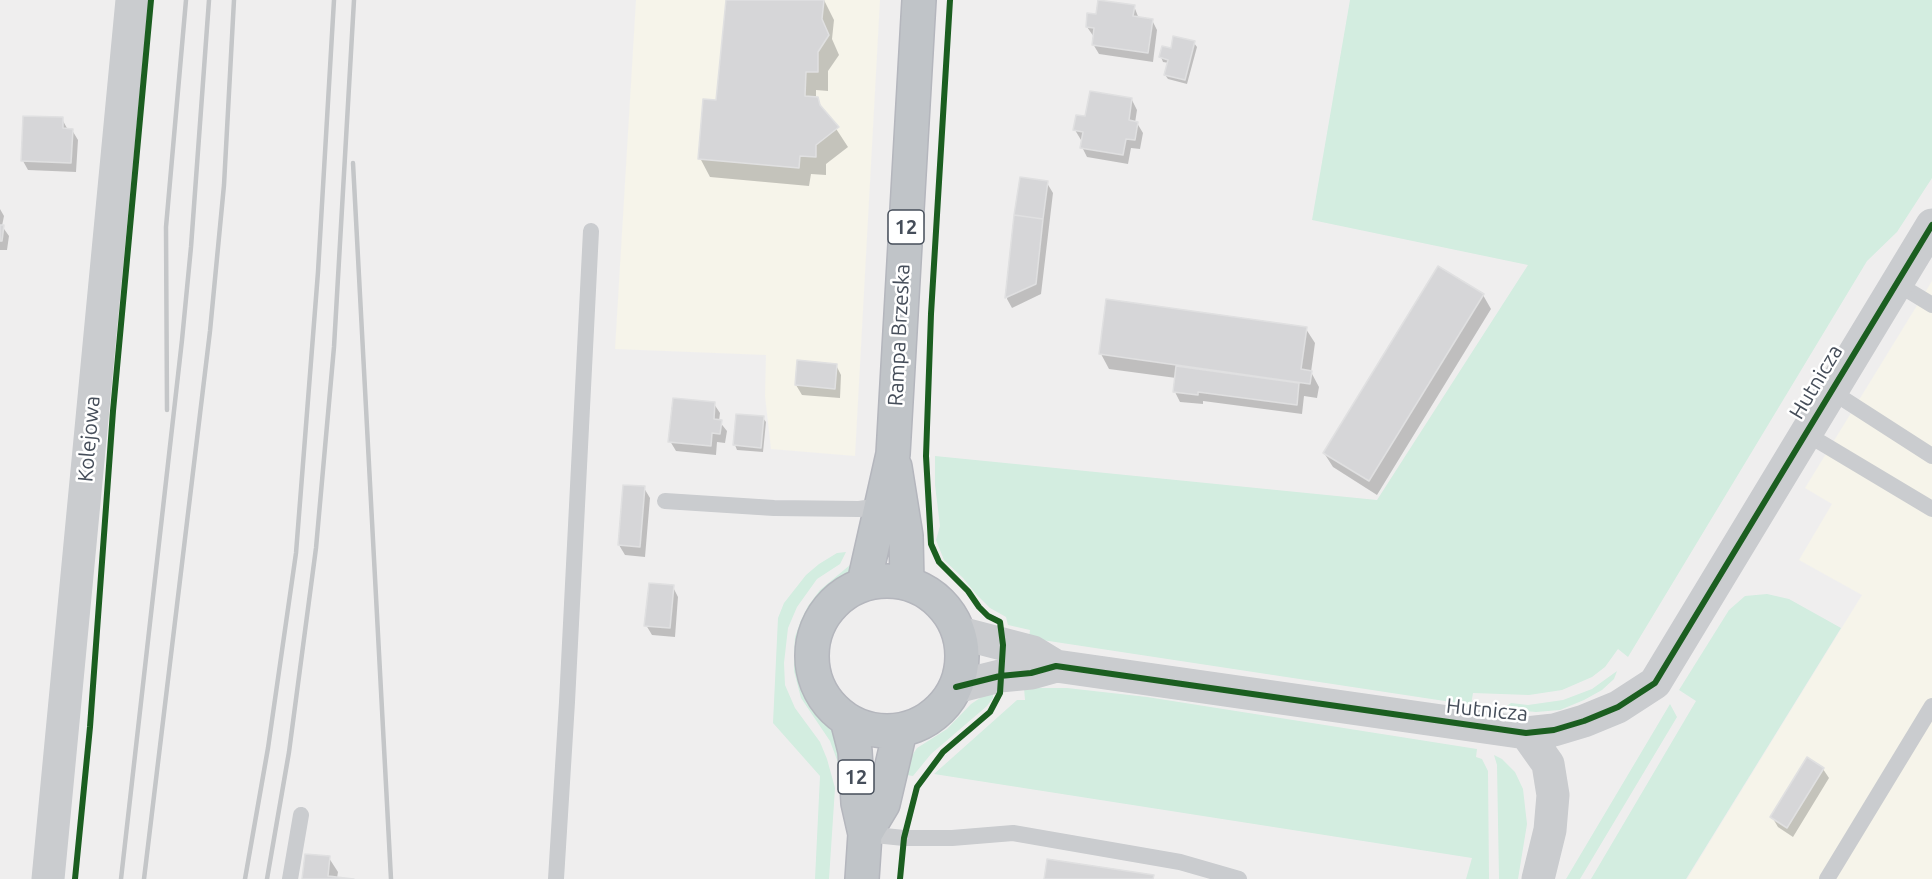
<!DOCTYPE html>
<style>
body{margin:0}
canvas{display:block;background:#efeeee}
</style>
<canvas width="1932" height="879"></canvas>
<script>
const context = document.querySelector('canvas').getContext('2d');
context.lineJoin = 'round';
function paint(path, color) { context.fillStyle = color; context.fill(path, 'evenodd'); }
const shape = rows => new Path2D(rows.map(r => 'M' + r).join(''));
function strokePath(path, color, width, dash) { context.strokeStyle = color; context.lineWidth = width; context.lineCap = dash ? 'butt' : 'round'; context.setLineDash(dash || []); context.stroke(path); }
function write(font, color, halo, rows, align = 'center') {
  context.font = font + ' Ubuntu,sans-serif'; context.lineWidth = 5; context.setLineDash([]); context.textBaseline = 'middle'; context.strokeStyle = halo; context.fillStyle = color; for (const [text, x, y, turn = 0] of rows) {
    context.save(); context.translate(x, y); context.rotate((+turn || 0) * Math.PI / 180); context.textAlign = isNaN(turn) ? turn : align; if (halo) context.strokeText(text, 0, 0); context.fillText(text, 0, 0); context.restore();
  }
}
const commercial = shape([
 [636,0,880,0,855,456,771,449,765,396,766,355,615,349],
 [1932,281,1932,879,1687,879,1862,595,1799,560,1832,504,1805,488]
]);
const green = shape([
 [1350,0,1932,0,1932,178,1897,232,1867,261,1628,657,1618,649,1605,667,1592,677,1562,690,1529,695,1473,693,1471,705,1029,638,1030,630,1008,625,1006,617,990,608,976,594,963,578,944,560,936,540,940,526,935,485,935,456,1377,500,1528,265,1312,220],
 [846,552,840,564,817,579,797,607,788,628,784,663,785,685,795,708,820,742,827,759,835,788,829,879,815,879,820,776,773,723,778,618,784,603,806,575,819,564,837,553],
 [857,554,853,566,846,577,827,594,809,618,803,636,801,653,801,670,809,698,820,713,832,725,838,737,840,768,830,741,801,698,794,671,794,654,795,637,801,620,808,606,820,590,850,565],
 [1767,594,1789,599,1841,628,1686,879,1591,879,1696,701,1679,690,1729,610,1745,596],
 [1617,671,1614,679,1602,690,1584,700,1560,710,1536,712,1503,709,1511,703,1528,705,1563,700,1592,689],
 [1024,688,1067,688,1147,697,1477,749,1476,757,1482,759,1488,771,1489,879,1466,879,1472,858,934,774,1017,700,1025,700],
 [993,693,993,698,987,706,931,754,913,776,900,774,917,748,947,729,971,704,983,696],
 [1670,704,1677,717,1580,879,1566,879],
 [1494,755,1502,759,1515,772,1523,789,1527,824,1518,879,1499,879,1497,765]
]);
const shadow = shape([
 [727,0,824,0,834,20,832,39,839,55,828,71,828,91,816,90,816,98,848,147,826,164,826,175,811,174,809,186,710,177,700,158,718,102],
 [1134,6,1139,19,1152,20,1157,30,1153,62,1099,54,1093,44,1094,37,1087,27],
 [1194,43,1197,47,1187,84,1168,79,1165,75,1169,63,1163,62,1161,57,1172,50],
 [1132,100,1137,110,1135,123,1137,123,1143,133,1140,149,1131,148,1128,164,1087,157,1082,147,1083,140,1081,140,1075,130,1087,118],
 [62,119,68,130,72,130,78,140,76,172,28,170,23,161],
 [1047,183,1053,193,1041,294,1012,308,1007,299,1016,215],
 [0,209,4,216,2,226,9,236,7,250,0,250],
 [1483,295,1491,309,1377,495,1333,467,1324,453],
 [1306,329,1315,343,1311,372,1319,387,1317,398,1304,396,1302,414,1203,401,1203,404,1180,402,1175,392,1176,378,1109,369,1101,354],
 [836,365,841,375,840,398,802,395,796,385],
 [714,404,720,413,719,421,727,431,725,443,717,442,716,455,676,451,670,441],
 [763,418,766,422,763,452,737,450,735,445],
 [644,488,650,498,645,557,625,555,619,545],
 [673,587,678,597,675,637,652,635,646,625],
 [1823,769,1829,778,1793,837,1778,827,1772,817],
 [329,858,338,872,337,878,347,879,303,879]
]);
const building = shape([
 [726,0,824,0,822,19,829,35,818,52,818,72,806,72,805,96,818,97,820,105,839,127,816,145,816,157,800,156,799,168,698,159,703,99,716,100,726,0],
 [1098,0,1135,5,1133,16,1153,19,1148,53,1092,45,1094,28,1086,27,1087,13,1096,14,1098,0],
 [1173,36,1195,41,1185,80,1164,75,1168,60,1159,57,1162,46,1171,48,1173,36],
 [1090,91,1132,98,1129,120,1138,122,1135,140,1126,139,1123,155,1080,148,1083,132,1073,130,1076,115,1085,116,1090,91],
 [23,116,63,117,63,128,73,129,71,163,21,161,23,116],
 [1020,177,1048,181,1043,219,1014,215,1020,177],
 [1014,215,1043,219,1036,284,1005,298,1014,215],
 [0,225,4,225,2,241,0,241,0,225],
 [1438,266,1484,294,1369,481,1323,453,1438,266],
 [1106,299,1307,327,1301,369,1312,371,1310,384,1099,354,1106,299],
 [797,360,837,364,835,389,795,385,797,360],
 [1176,366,1299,383,1297,405,1198,392,1198,395,1173,392,1176,366],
 [673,398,715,402,714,419,722,420,720,434,712,433,711,446,668,442,673,398],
 [736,414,764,416,761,448,733,445,736,414],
 [623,485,645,486,640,547,618,545,623,485],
 [649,583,674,585,670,628,644,626,649,583],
 [1807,757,1824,768,1787,828,1770,817,1807,757],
 [305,854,330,856,328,876,354,879,302,879,305,854],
 [1047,859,1154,875,1153,879,1044,879,1047,859]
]);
const service = shape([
 [1896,283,1932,305],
 [1831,391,1932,456],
 [1805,433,1932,509],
 [665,501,774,508,859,509,887,505],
 [865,834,904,838,952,838,1013,833,1180,862,1239,879],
 [290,879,301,815],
 [556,879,567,702,591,231],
 [1827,879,1932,706]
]);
const minor = shape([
 [960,633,1033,652,1056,666],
 [956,687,1000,676,1031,673,1056,666,1526,733,1554,730,1584,721,1618,707,1655,683,1932,225],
 [1526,733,1548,764,1553,795,1550,830,1538,879]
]);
const tertiary = shape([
 [48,879,132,0]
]);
const trunk = shape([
 [895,467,906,536,907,582],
 '812 656a75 75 0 1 1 150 0a75 75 0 1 1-150 0Z',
 [864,583,893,454,919,0],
 [847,720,855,751,858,803,865,834,862,879],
 [865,834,883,804,900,731]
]);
const rail = shape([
 [353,163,391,879],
 [167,410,166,227,186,0],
 [121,879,182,340,191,247,209,0],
 [144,879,210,331,224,185,234,0],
 [245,879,268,748,296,553,318,272,334,0],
 [267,879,289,752,316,548,334,347,354,0]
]);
const cycleway = shape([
 [956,687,1000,676,1031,673,1056,666,1526,733,1554,730,1584,721,1618,707,1655,683,1932,225],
 [75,879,90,727,113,411,151,0],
 [900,879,904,838,917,787,943,752,990,712,1000,693,1003,645,1000,622,988,616,979,607,968,591,939,562,931,544,926,456,931,314,950,0]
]);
const shields = [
 [906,227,36],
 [856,777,36]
];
const shieldNames = [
 ["12",906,227],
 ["12",856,777]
];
const streetNames = [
 ["Rampa Brzeska",899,335,-87],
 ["Hutnicza",1816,382,-59],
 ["Kolejowa",89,439,-85],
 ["Hutnicza",1487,710,6]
];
paint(commercial, '#f6f4ea');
paint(green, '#d3ede0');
paint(shadow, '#0003');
paint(building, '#d6d6d8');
strokePath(building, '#e0e0e1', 1.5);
strokePath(trunk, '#b4b6bd', 36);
strokePath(service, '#cacccf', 16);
strokePath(minor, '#cacccf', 33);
strokePath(tertiary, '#cacccf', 33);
strokePath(trunk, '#c0c4c8', 33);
strokePath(rail, '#c4c6c8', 4.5);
strokePath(cycleway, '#1b5e20', 6);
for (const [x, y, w] of shields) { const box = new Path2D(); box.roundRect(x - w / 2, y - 17, w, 34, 4.5); context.fillStyle = '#fff'; context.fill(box); strokePath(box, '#464e5a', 1.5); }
write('bold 20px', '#464e5a', null, shieldNames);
write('21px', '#464e5a', '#fff', streetNames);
</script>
